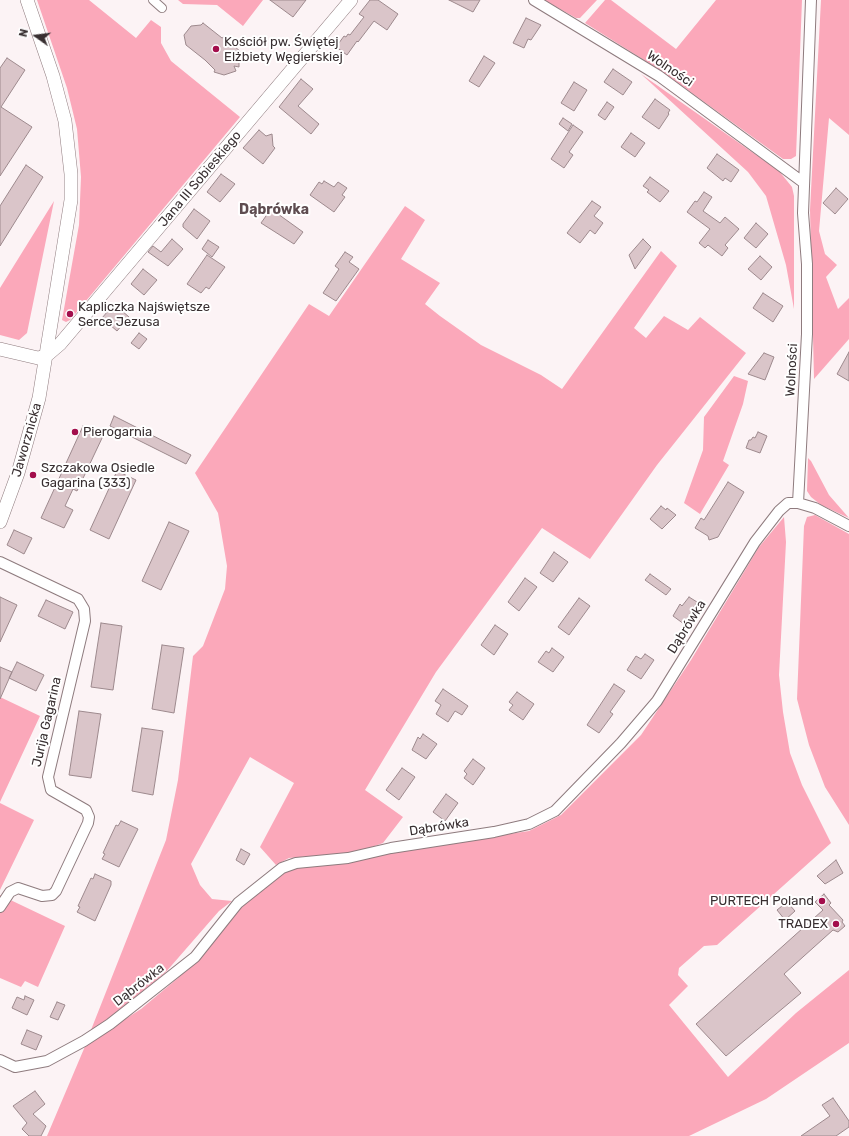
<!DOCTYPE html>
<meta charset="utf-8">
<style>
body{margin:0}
#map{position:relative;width:849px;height:1136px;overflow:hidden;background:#fcf3f5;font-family:Rubik,sans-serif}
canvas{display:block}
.north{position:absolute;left:16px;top:16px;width:40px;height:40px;-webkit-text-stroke:3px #fff;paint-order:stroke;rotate:284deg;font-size:11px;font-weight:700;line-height:16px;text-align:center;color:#382f31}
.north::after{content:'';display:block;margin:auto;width:14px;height:18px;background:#382f31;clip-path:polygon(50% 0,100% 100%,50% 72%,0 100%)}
</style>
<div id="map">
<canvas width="849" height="1136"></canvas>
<div class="north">N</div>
</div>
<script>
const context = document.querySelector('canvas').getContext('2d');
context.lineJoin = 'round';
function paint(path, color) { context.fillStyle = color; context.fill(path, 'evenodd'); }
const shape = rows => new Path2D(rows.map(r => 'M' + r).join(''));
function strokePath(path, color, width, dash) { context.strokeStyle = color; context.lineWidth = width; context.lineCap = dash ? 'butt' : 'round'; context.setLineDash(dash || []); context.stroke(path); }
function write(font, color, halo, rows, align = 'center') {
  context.font = font + ' Rubik,sans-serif'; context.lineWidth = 4; context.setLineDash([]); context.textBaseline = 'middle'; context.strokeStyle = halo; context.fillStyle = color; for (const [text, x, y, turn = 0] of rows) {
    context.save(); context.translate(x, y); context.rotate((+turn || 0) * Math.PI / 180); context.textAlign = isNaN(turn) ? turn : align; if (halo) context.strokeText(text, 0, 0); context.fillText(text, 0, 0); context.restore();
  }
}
const green = shape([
 [37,0,89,0,136,38,151,20,161,27,161,43,171,61,240,117,70,320,66,322,62,320,79,225,81,177,77,129,67,88],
 [178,0,263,0,243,26,217,5,183,4],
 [544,0,597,0,580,18,576,18],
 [605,0,611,0,676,49,716,0,802,0,796,156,791,159,783,159,660,70,585,23],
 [821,0,849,0,849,135,829,118,819,231,825,254,837,265,826,277,838,309,849,298,849,339,814,379,810,210],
 [641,74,779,171,792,187,794,196,794,309,786,265,766,196,748,172],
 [54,201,27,333,19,340,0,335,0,288],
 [405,206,425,220,401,259,440,283,425,304,440,316,481,345,541,375,562,389,661,251,677,266,634,328,646,338,664,316,688,330,700,317,746,353,657,465,590,559,542,528,436,672,365,790,403,817,383,843,358,852,289,858,276,865,260,847,294,783,250,757,191,864,200,885,212,899,232,901,219,911,165,973,89,1035,166,840,178,780,193,656,203,646,225,589,227,566,218,513,195,473,309,304,329,316],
 [734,376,748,381,743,404,723,461,729,465,700,514,684,503,703,450,704,417],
 [808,458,811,461,829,495,849,518,821,505,811,497,807,491],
 [815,515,849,534,849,825,825,787,809,745,797,699,804,526,807,517],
 [784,517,786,542,779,675,783,712,790,753,802,785,831,843,717,945,704,946,679,968,678,975,688,986,669,1005,728,1077,796,1013,849,970,849,1043,766,1099,689,1136,47,1136,86,1044,141,1009,178,978,211,934,275,878,291,869,333,864,436,845,529,831,561,815,641,735,691,660,759,547],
 [0,697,40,716,0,802],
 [0,803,34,820,0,890],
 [0,895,65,926,38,987,25,981,21,987,0,978]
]);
const building = shape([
 [270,0,306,0,293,17,270,0],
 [370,0,378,0,398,14,387,30,374,21,358,42,357,41,347,55,336,47,344,36,346,37,348,34,350,35,364,17,359,14,370,0],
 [449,0,480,0,473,12,449,0],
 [526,18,541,25,531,40,528,39,524,48,513,43,526,18],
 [203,23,222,38,224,37,242,53,239,56,239,67,234,66,236,71,224,75,214,72,215,70,205,60,186,45,184,35,188,30,191,26,201,25,203,23],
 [484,56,495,63,479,87,469,81,484,56],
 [7,58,25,70,1,107,32,127,0,176,0,68,7,58],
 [613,69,632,82,623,95,604,82,613,69],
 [301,79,313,89,298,106,319,124,311,134,279,107,301,79],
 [574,82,587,90,574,111,561,103,574,82],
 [655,99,670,110,668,113,669,114,659,129,642,117,655,99],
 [607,102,614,107,605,120,598,115,607,102],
 [563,118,572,124,568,131,559,124,563,118],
 [573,125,583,132,569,152,573,155,564,168,551,159,573,125],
 [259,130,266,136,272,134,273,146,275,148,263,164,243,148,259,130],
 [631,133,645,143,635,157,621,147,631,133],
 [717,154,739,170,731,182,725,178,723,181,707,168,717,154],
 [26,165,43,177,0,246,0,206,26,165],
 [221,174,235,184,220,202,207,192,221,174],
 [650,177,669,191,660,202,647,192,649,190,643,186,650,177],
 [324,181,334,187,338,182,347,188,342,195,345,197,334,212,310,195,319,182,322,184,324,181],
 [836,188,848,199,835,214,823,203,836,188],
 [704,192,712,197,703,211,720,223,725,217,739,229,725,245,728,248,722,256,708,245,705,248,699,243,710,229,687,212,695,201,697,202,704,192],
 [592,201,601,207,594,216,603,223,595,234,590,230,580,243,567,233,592,201],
 [194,209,210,221,197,239,183,227,183,224,194,209],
 [271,209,303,232,294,244,261,223,271,209],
 [756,223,768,234,756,248,744,238,756,223],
 [172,239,183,249,168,266,148,252,153,246,161,252,172,239],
 [643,239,651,247,635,269,629,255,643,239],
 [208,240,219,247,212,257,202,249,208,240],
 [345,252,353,257,349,262,359,269,336,301,323,293,339,269,335,266,345,252],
 [207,255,225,267,209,289,206,287,201,293,187,284,207,255],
 [760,256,772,267,761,280,748,269,760,256],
 [143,269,157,280,144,295,131,284,143,269],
 [763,293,783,306,773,322,753,308,763,293],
 [114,304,129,317,117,331,102,318,114,304],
 [139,333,147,339,139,349,131,343,139,333],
 [849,352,849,381,837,374,849,352],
 [764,353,774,357,765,380,748,374,764,353],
 [114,416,191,455,186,464,110,426,114,416],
 [83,426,103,436,77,491,73,489,65,506,73,510,64,528,41,518,83,426],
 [758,432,767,436,760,453,746,448,749,440,751,440,753,437,755,438,758,432],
 [117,471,136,480,109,539,90,530,117,471],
 [728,482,744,492,718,537,709,540,708,536,695,528,701,518,704,520,728,482],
 [661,506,666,510,667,508,676,515,662,529,650,519,661,506],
 [169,522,189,531,161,590,142,581,169,522],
 [14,530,32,538,24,554,7,545,14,530],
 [554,552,568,562,553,582,540,573,554,552],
 [650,574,671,589,666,595,645,580,650,574],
 [525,578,537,587,519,611,508,602,525,578],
 [0,597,17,605,0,642,0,597],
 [689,597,697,602,684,624,673,616,680,604,682,606,689,597],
 [579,598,590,606,569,635,558,627,579,598],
 [46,600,73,612,65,629,38,616,46,600],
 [101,623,122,626,113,690,91,687,101,623],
 [495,625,508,634,494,655,481,645,495,625],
 [162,645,184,648,174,713,152,709,162,645],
 [552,648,564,657,553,672,538,662,546,651,549,653,552,648],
 [645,654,654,660,641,679,627,670,636,656,641,659,645,654],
 [17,662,44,675,36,691,9,678,17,662],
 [0,667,12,672,0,699,0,667],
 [614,684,625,691,610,712,613,714,599,733,587,725,614,684],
 [443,689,468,706,462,715,455,711,448,722,436,714,441,705,435,701,443,689],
 [517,692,534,704,523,720,509,710,513,705,509,702,517,692],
 [79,711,101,714,91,778,69,775,79,711],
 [142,728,163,731,153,795,132,791,142,728],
 [423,734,437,744,426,759,412,750,418,737,420,739,423,734],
 [473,759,485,768,473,785,464,778,467,774,464,771,473,759],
 [402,768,415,777,399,800,386,790,402,768],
 [446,794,458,803,445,821,433,812,446,794],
 [121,821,138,829,119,867,102,859,105,854,103,853,116,825,118,826,121,821],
 [241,849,250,854,244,865,236,860,241,849],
 [836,860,843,873,825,884,817,876,836,860],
 [95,874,111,881,111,885,95,921,77,912,80,907,78,906,91,878,93,879,95,874],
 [824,894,831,903,829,905,843,920,842,922,845,926,838,932,833,930,784,974,801,993,726,1056,696,1024,823,910,815,902,824,894],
 [787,902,795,911,785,920,777,910,787,902],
 [25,996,34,1000,27,1015,12,1008,17,997,24,1000,25,996],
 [57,1002,65,1005,58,1020,50,1017,57,1002],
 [27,1030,42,1036,36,1050,21,1044,27,1030],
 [35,1091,45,1104,33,1114,46,1126,41,1136,29,1136,22,1129,27,1123,13,1106,35,1091],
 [833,1098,849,1121,849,1127,836,1136,801,1136,830,1116,822,1105,833,1098]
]);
const pedestrian = shape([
 [153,0,162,8]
]);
const minor = shape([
 [534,0,659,76,804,183],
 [798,503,807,334,807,264,803,213,811,0],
 [0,562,78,599,84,609,85,621,48,777,51,790,86,810,89,817,88,823,56,891,52,895,42,896,18,888,10,892,0,907],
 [0,1060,15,1067,47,1061,84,1041,110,1024,195,957,238,903,282,868,296,863,348,858,391,848,494,832,529,824,555,811,621,743,657,701,755,542,779,511,788,503,798,503,815,508,849,526]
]);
const tertiary = shape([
 [0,349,38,358,46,356,60,344,351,0],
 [0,522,18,473,39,398,71,200,71,174,65,121,53,76,27,0]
]);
const markers = [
 [216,49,4,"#a30e4c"],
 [70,314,4,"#a30e4c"],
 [75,432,4,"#a30e4c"],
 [33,475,4,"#a30e4c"],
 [822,901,4,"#a30e4c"],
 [836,924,4,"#a30e4c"]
];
const poiNames = [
 ["Kościół pw. Świętej",224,42],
 ["Elżbiety Węgierskiej",224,57],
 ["Kapliczka Najświętsze",78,307],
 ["Serce Jezusa",78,322],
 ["Pierogarnia",83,432],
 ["Szczakowa Osiedle",41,468],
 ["Gagarina (333)",41,483],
 ["PURTECH Poland",814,901,"right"],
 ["TRADEX",828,924,"right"]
];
const streetNames = [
 ["Wolności",670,69,34],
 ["Jana III Sobieskiego",200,179,-50],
 ["Wolności",792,370,-87],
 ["Jaworznicka",27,440,-74],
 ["Dąbrówka",687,627,-58],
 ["Jurija Gagarina",47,722,-77],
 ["Dąbrówka",439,827,-9],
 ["Dąbrówka",139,985,-38]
];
const neighbourhoodNames = [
 ["Dąbrówka",274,210]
];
paint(green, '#fba8ba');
paint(building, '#dac5c9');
strokePath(building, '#9d898d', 1);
strokePath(pedestrian, '#8e7b7e', 10);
strokePath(minor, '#8e7b7e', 12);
strokePath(tertiary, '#8e7b7e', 14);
strokePath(pedestrian, '#fff', 8);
strokePath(minor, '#fff', 10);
strokePath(tertiary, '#fff', 13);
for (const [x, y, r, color] of markers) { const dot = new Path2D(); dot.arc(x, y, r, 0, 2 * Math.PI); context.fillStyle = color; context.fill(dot); strokePath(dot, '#fff', 1.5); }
write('13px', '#382f31', '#fff', poiNames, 'left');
write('13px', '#382f31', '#fff', streetNames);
write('bold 14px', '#5e4c50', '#fff', neighbourhoodNames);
</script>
